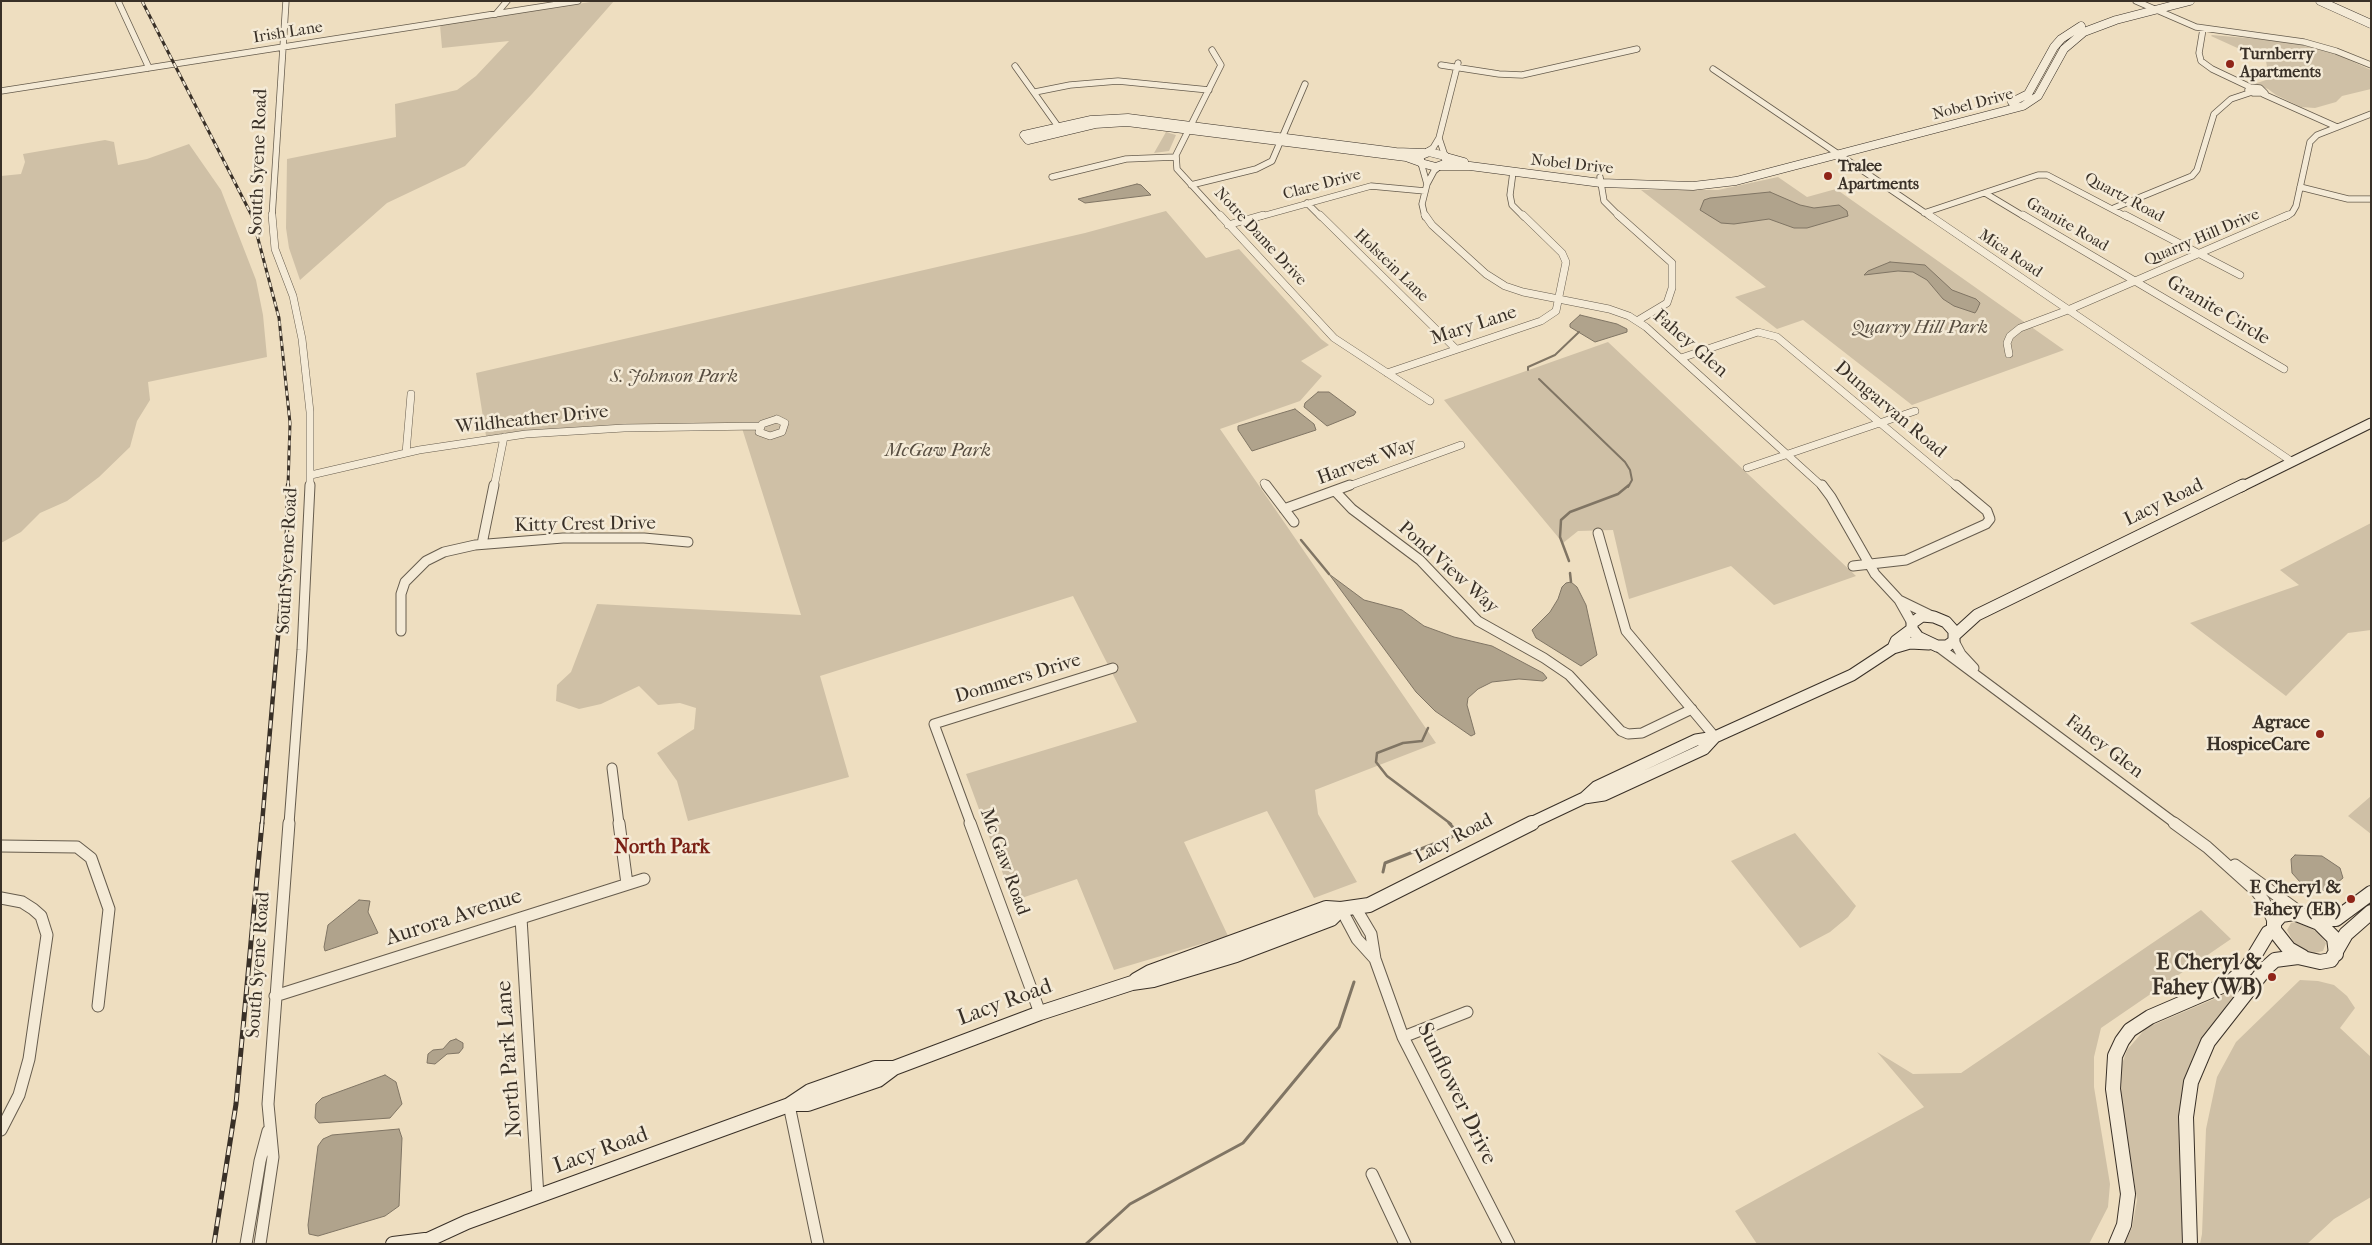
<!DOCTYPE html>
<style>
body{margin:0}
#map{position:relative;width:2372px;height:1245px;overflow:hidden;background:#eedec0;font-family:"IM FELL French Canon",serif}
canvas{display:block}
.frame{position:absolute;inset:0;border:2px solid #393027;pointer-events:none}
</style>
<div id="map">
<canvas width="2372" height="1245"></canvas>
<div class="frame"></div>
</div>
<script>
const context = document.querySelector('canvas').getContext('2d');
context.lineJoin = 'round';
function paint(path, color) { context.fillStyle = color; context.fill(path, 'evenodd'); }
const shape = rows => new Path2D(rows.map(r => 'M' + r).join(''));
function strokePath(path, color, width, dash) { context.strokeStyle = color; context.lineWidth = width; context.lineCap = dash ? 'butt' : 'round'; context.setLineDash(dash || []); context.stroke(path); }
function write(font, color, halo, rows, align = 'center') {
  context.font = font + ' "IM FELL French Canon",serif'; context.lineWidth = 5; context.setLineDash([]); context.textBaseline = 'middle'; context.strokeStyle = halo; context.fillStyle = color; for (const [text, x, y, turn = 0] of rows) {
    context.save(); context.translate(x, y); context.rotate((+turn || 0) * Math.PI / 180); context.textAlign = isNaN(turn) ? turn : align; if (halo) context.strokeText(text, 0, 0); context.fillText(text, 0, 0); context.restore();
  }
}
const green = shape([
 [597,1,614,1,532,94,465,166,387,203,300,280,289,248,286,228,287,159,396,137,395,104,457,90,476,76,509,41,442,48,440,25],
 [2212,35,2293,42,2334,53,2371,70,2371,89,2342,96,2336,102,2315,108,2301,107,2276,95,2268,89,2254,84,2269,79,2266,61,2211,36],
 [1166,132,1176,135,1169,151,1154,153],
 [105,140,114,142,118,165,147,159,189,144,221,190,256,280,263,315,267,357,148,382,150,400,137,421,130,447,99,477,67,501,40,513,21,532,1,543,1,176,21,174,25,162,23,154],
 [1778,177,1807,197,1836,189,2064,350,1912,405,1803,320,1777,329,1735,297,1766,287,1641,190,1718,190],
 [1166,211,1206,258,1239,249,1321,339,1329,345,1301,361,1322,376,1300,401,1220,429,1436,743,1315,790,1318,814,1357,882,1314,898,1267,811,1184,842,1228,936,1114,970,1077,879,1013,901,966,774,1137,722,1073,596,820,676,849,777,688,821,677,781,657,753,694,729,696,708,680,703,658,705,639,686,601,704,579,709,556,701,557,685,571,672,597,604,801,615,741,425,601,426,486,436,476,373,1085,233],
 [1608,342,1856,576,1774,605,1731,566,1629,599,1613,530,1578,531,1563,543,1444,400],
 [2371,523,2371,630,2348,633,2286,696,2190,623,2299,585,2280,570],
 [2371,796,2371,834,2348,816],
 [1795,833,1856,906,1848,917,1830,932,1800,948,1731,861],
 [2201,910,2231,939,2101,1028,2094,1057,2094,1087,2110,1184,2108,1207,2089,1244,1757,1244,1735,1211,1924,1107,1877,1052,1913,1074,1961,1073],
 [2296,922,2301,923,2319,933,2326,943,2323,951,2314,953,2308,952,2295,945,2287,930,2291,923],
 [2246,979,2249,981,2197,1048,2187,1075,2183,1244,2124,1244,2132,1228,2137,1200,2121,1095,2122,1064,2127,1050,2146,1028,2221,996],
 [2300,980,2318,981,2334,985,2347,996,2355,1008,2340,1028,2371,1057,2371,1197,2334,1219,2307,1244,2200,1244,2202,1234,2206,1129,2217,1077,2236,1042]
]);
const water = shape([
 [1137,184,1141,185,1151,195,1085,203,1078,199,1137,184],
 [1770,192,1800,205,1814,208,1839,205,1847,211,1848,216,1807,228,1794,228,1769,219,1734,224,1721,223,1700,210,1704,200,1710,198,1770,192],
 [1890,262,1925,265,1952,290,1976,299,1980,303,1977,310,1975,313,1954,306,1943,299,1927,280,1913,272,1898,271,1864,275,1868,271,1890,262],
 [1580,315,1617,324,1627,329,1627,332,1595,342,1570,327,1570,324,1580,315],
 [1318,392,1329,392,1356,412,1354,415,1327,426,1304,407,1305,403,1318,392],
 [1295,409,1314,424,1316,430,1252,451,1238,430,1238,426,1295,409],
 [1329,574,1364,600,1402,610,1424,626,1454,637,1492,646,1543,673,1547,678,1543,681,1519,679,1492,682,1478,689,1468,698,1467,705,1475,734,1471,736,1435,711,1416,692,1329,574],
 [1571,582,1577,587,1586,605,1597,655,1581,666,1536,638,1532,630,1550,612,1558,599,1562,587,1566,583,1571,582],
 [2295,855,2322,856,2340,868,2343,878,2332,887,2320,892,2311,891,2301,883,2292,873,2291,859,2295,855],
 [359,900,370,901,368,912,378,933,325,951,324,947,328,925,359,900],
 [456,1039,463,1043,463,1048,459,1053,447,1054,435,1064,427,1063,428,1054,433,1050,443,1049,450,1041,456,1039],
 [385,1075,396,1082,402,1104,390,1118,319,1123,315,1118,316,1104,322,1098,385,1075],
 [399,1129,402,1138,399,1206,385,1216,318,1236,309,1234,308,1225,318,1146,323,1139,332,1135,399,1129]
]);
const streamFar2 = shape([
 [1528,370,1528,367,1555,355,1579,332],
 [1539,379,1625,462,1630,470,1632,480,1628,487]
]);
const streamFar1 = shape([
 [1301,540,1329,574],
 [1569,561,1560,537,1561,520,1570,512,1618,494,1629,485],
 [1570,573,1571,582],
 [1428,728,1422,741,1403,743,1377,753,1376,762,1387,776,1451,824]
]);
const stream = shape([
 [1383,872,1385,863,1459,834,1449,823],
 [1086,1244,1130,1204,1243,1143,1339,1027,1354,982]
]);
const streetFar3 = shape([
 [118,1,149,68],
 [2136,1,2196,27,2304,42,2336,51,2371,65],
 [496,14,507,1],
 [2203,29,2199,53,2201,61,2212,69,2250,87],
 [1212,50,1221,65,1176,155,1177,169,1221,217],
 [1441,65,1499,74,1522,75,1637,49],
 [1015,66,1062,132],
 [1713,69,1931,217],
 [2250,87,2260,88,2265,93,2253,93,2248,90,2250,87],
 [1,91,578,1],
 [1035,92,1070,85,1118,81,1209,90],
 [2263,94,2337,127],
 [1439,138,1445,156],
 [1426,152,1433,148,1439,138,1458,63],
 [1421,163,1427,184],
 [1513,172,1510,195,1512,205,1524,217],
 [1052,177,1126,159,1175,157],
 [1600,177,1604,201,1620,217],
 [1191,185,1256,169,1272,161,1305,84],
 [2300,187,2348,199,2371,199],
 [1985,193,2025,217],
 [1307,203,1321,217],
 [2114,208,2192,176,2197,170,2214,114,2231,99,2252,92],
 [1924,213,2038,175,2047,175,2127,217],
 [272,217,286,1],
 [1259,217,1371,186,1425,191],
 [1425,217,1422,204,1427,184,1434,171,1440,166],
 [2285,217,2292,213,2296,206,2310,142,2317,135,2371,114]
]);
const streetFar2 = shape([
 [272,215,275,249,293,296,302,339,310,412,310,487],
 [1220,215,1334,338,1430,401],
 [1320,215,1456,349],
 [1425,215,1432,225,1486,274,1505,286,1523,292,1609,309,1629,316,1646,327,1823,487],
 [1618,215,1672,263,1672,288,1667,303,1637,321],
 [1929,215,2291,461],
 [2023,215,2284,369],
 [2125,215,2240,275],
 [1228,225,1263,215],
 [2009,354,2007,343,2010,336,2020,328,2068,310,2288,215],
 [1681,358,1758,332,1777,337,1957,487],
 [1387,373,1541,321,1556,311,1566,262,1562,253,1523,215],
 [777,419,785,423,782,432,770,436,759,432,762,424,777,419],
 [406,453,411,394],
 [1747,468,1915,411],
 [311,475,419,450,526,434,624,428,760,426],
 [1264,483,1267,487],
 [494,487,504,437],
 [1346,487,1461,445]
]);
const streetFar1 = shape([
 [1266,485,1294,522],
 [1822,485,1831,497,1875,574,1899,600,1912,623],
 [1335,491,1352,509,1420,560,1478,621,1544,658,1569,675,1621,731,1628,734,1642,733,1692,709],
 [1284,509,1350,485],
 [1598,533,1626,631,1715,737],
 [482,544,494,485],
 [1853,566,1906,560,1986,524,1990,519,1987,511,1956,485],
 [1899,600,1932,616],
 [401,631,401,594,405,582,426,561,444,552,475,545,563,538,644,538,688,542],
 [1954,641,1961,654,1974,668],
 [1937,646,2176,824],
 [612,768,619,824],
 [289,824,302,650,310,485],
 [971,824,934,724,1113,668]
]);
const street = shape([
 [619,823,627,884],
 [970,823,1040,1013],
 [2174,823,2207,847,2257,892,2264,901,2274,923],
 [1,846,77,847,91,858,109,909,98,1006],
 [2235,865,2301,913],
 [1,898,22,902,33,909,41,916,47,935,29,1059,19,1095,1,1130],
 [1355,907,1371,934,1375,959,1403,1037,1509,1244],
 [1341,909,1357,939,1375,959],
 [521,918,538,1197],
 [275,996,644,879],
 [1403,1037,1467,1012],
 [789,1105,818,1244],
 [1372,1174,1405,1244],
 [246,1244,260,1161,268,1131],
 [260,1244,273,1157,268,1104,289,823]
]);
const secondaryFar3 = shape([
 [2320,1,2371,24],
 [2012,102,2028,94,2054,47,2061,39,2081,26],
 [1429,152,1445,156,1447,163,1436,167,1421,163,1419,156,1429,152],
 [1446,157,1464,162],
 [1420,162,1406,157,1127,122,1095,124,1028,140,1024,135,1091,120,1128,118,1396,152,1424,153],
 [1441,166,1470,166,1601,183,1693,186,1736,181,2023,106,2038,96,2064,49,2084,32,2116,20,2190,1]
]);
const secondaryFar2 = shape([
 [2241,487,2371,423]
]);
const secondaryFar1 = shape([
 [1922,616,1934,617,1946,622,1954,631,1954,641,1947,646,1937,646,1918,637,1912,629,1912,623,1922,616],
 [1955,635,1977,615,2243,485],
 [1893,648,1896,641,1912,629],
 [1715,737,1704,749,1604,795,1584,798,1596,787,1696,740,1715,737],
 [1715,737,1852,675,1893,648,1910,643,1929,644],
 [1529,824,1584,798]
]);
const secondary = shape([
 [2313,918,2336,919,2371,893],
 [2303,957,2289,949,2274,930,2274,923,2281,915,2294,913,2319,923,2334,938,2336,954],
 [1136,980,1150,972,1326,908,1341,909,1369,905,1532,823],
 [793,1104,808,1104,878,1080,894,1068,1040,1013,1132,983,1153,980,1236,955,1331,919,1341,909],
 [393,1244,425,1240],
 [419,1244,467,1222,789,1105,810,1091,875,1068,894,1068],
 [2116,1244,2124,1225,2128,1194,2113,1089,2115,1056,2122,1041,2130,1030,2150,1017,2229,983,2247,968,2268,933,2274,930],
 [2190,1244,2186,1117,2191,1082,2208,1042,2266,968,2275,960,2298,957,2320,962,2331,960,2346,934,2371,912]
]);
const railFar2 = shape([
 [142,1,252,216,279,318,290,423,288,487]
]);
const railFar1 = shape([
 [262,824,287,531,288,485]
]);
const rail = shape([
 [214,1244,236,1104,262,823]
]);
const markers = [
 [2230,64,5,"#8f2418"],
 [1828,176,5,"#8f2418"],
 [2320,734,5,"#8f2418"],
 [2351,899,5,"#8f2418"],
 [2272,977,5,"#8f2418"]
];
const farStreetnames = [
 ["Irish Lane",288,33,-9],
 ["Nobel Drive",1973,105,-15],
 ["Nobel Drive",1572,165,6],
 ["Clare Drive",1322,185,-15],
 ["Quartz Road",2124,198,28],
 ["Granite Road",2067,225,30],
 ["Notre Dame Drive",1260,237,47],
 ["Quarry Hill Drive",2202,238,-23],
 ["Mica Road",2010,254,34],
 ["Holstein Lane",1391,266,44]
];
const farPoinames = [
 ["Turnberry",2240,55],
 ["Apartments",2240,73],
 ["Tralee",1838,167],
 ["Apartments",1838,185]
];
const streetNames = [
 ["South Syene Road",259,162,-88],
 ["Granite Circle",2218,311,31],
 ["Mary Lane",1474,326,-18],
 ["Fahey Glen",1690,344,41],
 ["Dungarvan Road",1890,410,40],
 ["Wildheather Drive",532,420,-6],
 ["Harvest Way",1367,462,-20],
 ["Lacy Road",2164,503,-26],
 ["Kitty Crest Drive",585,525,-1],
 ["South Syene Road",288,561,-87],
 ["Pond View Way",1448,568,42],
 ["Dommers Drive",1018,679,-17],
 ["Fahey Glen",2104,747,37],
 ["Lacy Road",1454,839,-28],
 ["Mc Gaw Road",1004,862,70],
 ["South Syene Road",259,965,-86]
];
const parkNames = [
 ["Quarry Hill Park",1920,328],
 ["S. Johnson Park",674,377],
 ["McGaw Park",938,451]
];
const poiNames = [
 ["Agrace",2310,723],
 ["HospiceCare",2310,745],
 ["E Cheryl &",2341,888],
 ["Fahey (EB)",2341,910]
];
const neighbourhoodNames = [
 ["North Park",662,848]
];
const nearStreetnames = [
 ["Aurora Avenue",454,918,-18],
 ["Lacy Road",1005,1003,-20],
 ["North Park Lane",510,1059,-94],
 ["Sunflower Drive",1456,1094,64],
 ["Lacy Road",601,1151,-20]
];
const nearPoinames = [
 ["E Cheryl &",2262,964],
 ["Fahey (WB)",2262,989]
];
paint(green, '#cfc0a6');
paint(water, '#b0a38c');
strokePath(water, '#807564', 1);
strokePath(streamFar2, '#807564', 2);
strokePath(streamFar1, '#807564', 2.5);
strokePath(stream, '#807564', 3);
strokePath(streetFar3, '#665c4d', 7);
strokePath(streetFar2, '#665c4d', 8);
strokePath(streetFar1, '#665c4d', 11);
strokePath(street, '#665c4d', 13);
strokePath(secondaryFar3, '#393027', 9);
strokePath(secondaryFar2, '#393027', 11);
strokePath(secondaryFar1, '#393027', 13);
strokePath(secondary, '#393027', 16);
strokePath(streetFar3, '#f4ead6', 5.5);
strokePath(streetFar2, '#f4ead6', 7);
strokePath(streetFar1, '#f4ead6', 9);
strokePath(street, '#f4ead6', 11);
strokePath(secondaryFar3, '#f4ead6', 8);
strokePath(secondaryFar2, '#f4ead6', 9);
strokePath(secondaryFar1, '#f4ead6', 11);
strokePath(secondary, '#f4ead6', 14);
strokePath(railFar2, '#393027', 3);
strokePath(railFar1, '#393027', 4.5);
strokePath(rail, '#393027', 5);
strokePath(railFar2, '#f4ead6', 2, [5]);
strokePath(railFar1, '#f4ead6', 2.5, [8]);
strokePath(rail, '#f4ead6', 3, [9]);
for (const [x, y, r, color] of markers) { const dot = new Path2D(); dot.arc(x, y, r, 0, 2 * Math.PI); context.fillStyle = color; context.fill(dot); strokePath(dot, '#f4ead6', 2); }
write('16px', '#393027', '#f4ead6', farStreetnames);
write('bold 16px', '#393027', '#f4ead6', farPoinames, 'left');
write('19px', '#393027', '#f4ead6', streetNames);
write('italic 19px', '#574d40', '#f4ead6', parkNames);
write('bold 19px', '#393027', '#f4ead6', poiNames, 'right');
write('bold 20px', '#7a1f14', '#f4ead6', neighbourhoodNames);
write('22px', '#393027', '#f4ead6', nearStreetnames);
write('bold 22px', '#393027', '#f4ead6', nearPoinames, 'right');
</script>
